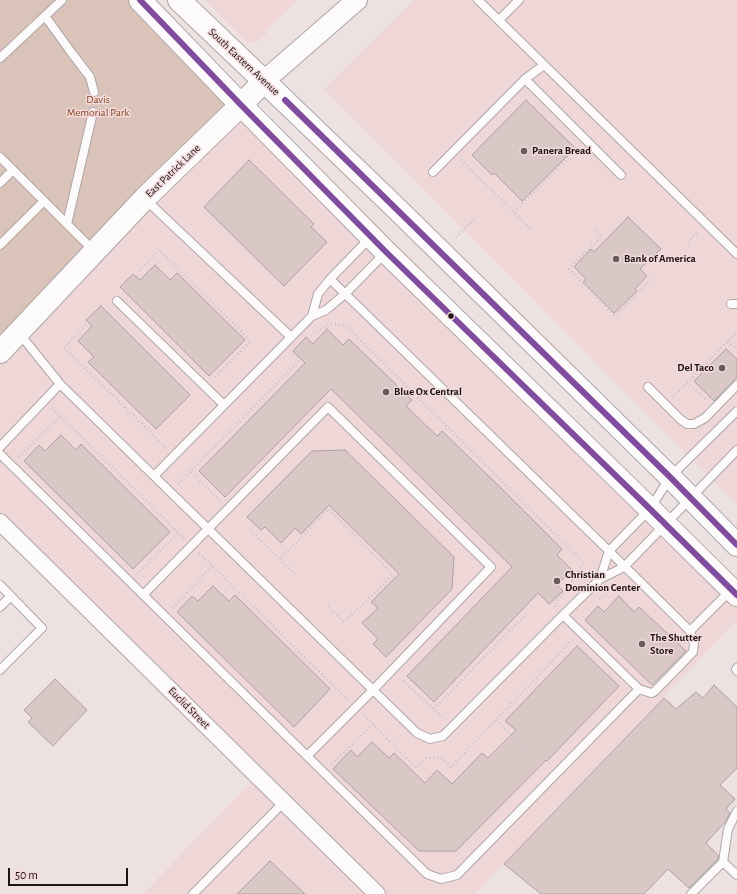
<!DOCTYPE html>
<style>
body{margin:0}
#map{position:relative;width:737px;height:894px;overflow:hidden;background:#ede1e1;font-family:"Alegreya Sans",sans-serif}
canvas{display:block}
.scale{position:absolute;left:8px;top:868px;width:120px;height:18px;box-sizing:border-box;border:2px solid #1d1415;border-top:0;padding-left:5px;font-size:12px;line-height:14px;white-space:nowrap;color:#1d1415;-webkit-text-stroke:3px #f3dbdd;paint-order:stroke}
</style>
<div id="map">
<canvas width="737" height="894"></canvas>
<div class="scale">50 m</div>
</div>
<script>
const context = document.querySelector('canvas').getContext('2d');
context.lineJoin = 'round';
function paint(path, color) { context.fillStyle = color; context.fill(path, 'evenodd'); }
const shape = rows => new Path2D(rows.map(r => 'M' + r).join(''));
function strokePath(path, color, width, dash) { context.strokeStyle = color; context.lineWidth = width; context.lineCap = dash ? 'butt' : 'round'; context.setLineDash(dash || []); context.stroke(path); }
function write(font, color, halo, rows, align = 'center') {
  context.font = font + ' "Alegreya Sans",sans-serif'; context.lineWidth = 3; context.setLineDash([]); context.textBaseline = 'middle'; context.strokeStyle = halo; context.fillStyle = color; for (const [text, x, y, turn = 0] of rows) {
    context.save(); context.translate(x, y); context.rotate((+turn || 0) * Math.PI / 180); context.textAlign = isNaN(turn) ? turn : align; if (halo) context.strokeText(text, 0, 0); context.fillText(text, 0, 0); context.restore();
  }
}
const built = shape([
 [205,0,298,0,266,31,267,33,257,42,253,43,248,42,241,36],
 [414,0,737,0,737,505,324,89],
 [241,105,737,595,737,620,475,894,143,894,257,776,0,522,0,352]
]);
const green = shape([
 [0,0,128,0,241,105,0,352]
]);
const building = shape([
 [526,100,575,148,522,201,494,173,492,175,472,155,526,100],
 [249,160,314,224,311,227,327,242,284,286,204,207,249,160],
 [628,217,661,249,640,269,647,276,635,289,637,291,614,313,583,282,586,279,574,267,591,249,594,252,628,217],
 [155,265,170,280,177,273,245,340,209,376,120,287,133,274,140,280,155,265],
 [101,306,190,395,156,429,88,362,94,357,78,341,92,326,86,320,101,306],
 [327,329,343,345,349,339,412,400,406,406,437,436,442,431,500,487,562,549,557,555,572,570,557,585,563,591,549,604,538,593,434,702,407,676,512,567,378,435,331,389,225,497,199,471,305,363,293,351,306,337,313,344,327,329],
 [726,349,737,359,737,377,714,401,694,381,726,349],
 [61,435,76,450,81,444,170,532,133,569,24,461,39,445,45,451,61,435],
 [345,450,454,557,452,589,386,657,373,644,378,639,362,623,378,608,371,602,399,574,329,505,301,534,295,528,281,543,265,527,261,530,247,517,312,451,345,450],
 [213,586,229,601,235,595,330,689,294,727,177,612,192,596,198,601,213,586],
 [619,596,634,612,639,607,686,651,652,685,585,620,598,606,604,612,619,596],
 [577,646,619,686,547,761,546,760,456,851,419,851,333,769,351,750,357,757,372,742,389,758,394,753,425,783,437,770,452,784,482,753,488,758,516,730,505,721,577,646],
 [55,679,87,710,53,746,28,722,32,718,24,710,55,679],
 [714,685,737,707,737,768,720,785,735,799,726,809,730,813,725,822,706,843,718,855,718,859,689,888,668,869,644,894,541,894,504,864,664,698,676,709,696,692,703,698,714,685],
 [270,861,305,894,237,894,270,861]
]);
const path = shape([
 [461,160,532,230],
 [514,212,577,148],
 [595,229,602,236,569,269,615,316,651,279],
 [456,237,474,220],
 [688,242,698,231],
 [668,261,673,256],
 [139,271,159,250,251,341,213,379],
 [86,325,64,348,126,408,167,449],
 [313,333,332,324,338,324,346,326,584,563,571,583,554,605,556,607],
 [728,341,737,350],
 [687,382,706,400,707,399],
 [673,397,737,332],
 [52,408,184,538],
 [19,457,60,417],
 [191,472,220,501],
 [178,484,298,362,299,360,292,353],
 [250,530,280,559],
 [199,553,348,700],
 [137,574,178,533],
 [295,574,280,559,329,509,393,575,344,622,328,607],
 [599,599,615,586],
 [173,608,212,566],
 [403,681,445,719],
 [434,709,526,614],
 [364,715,416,768,426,758,441,758,451,767,573,639],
 [496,720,529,752],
 [332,764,373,724]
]);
const service = shape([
 [478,0,737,254],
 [45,16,71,52,90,77,94,92],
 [499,20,519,0],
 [0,58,62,0],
 [525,79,621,175],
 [0,157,94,251],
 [433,172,525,79,544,65],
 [0,183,13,170],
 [145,199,291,337],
 [67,224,93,112],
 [0,245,44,201],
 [330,279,609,551,690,631,731,590],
 [117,301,224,405],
 [731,304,737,304],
 [312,316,318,294,330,279,371,237],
 [19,333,60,384,154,476,312,316,326,310,345,294,386,252],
 [648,387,680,419,687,424,694,424,705,418,737,385],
 [0,447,60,384],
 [0,454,427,874,441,879,457,875,639,689,651,693,654,692,693,652,694,644,690,631],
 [154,476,417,733,430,739,443,736,563,615,600,579,624,567,737,450],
 [600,579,609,551,650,509,670,477,737,411],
 [0,585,42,628,0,670],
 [143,595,328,407,491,567,373,690,307,756],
 [0,607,11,596],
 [563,615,639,689],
 [737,668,736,669,737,671],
 [737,811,728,829,723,862,737,875],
 [193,894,284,802],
 [691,894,723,862]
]);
const minor = shape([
 [0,522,377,894]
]);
const tertiary = shape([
 [264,81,357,0]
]);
const secondary = shape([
 [0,352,145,198,241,105,264,81]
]);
const primary = shape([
 [140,0,241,105,386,252,650,509,737,595],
 [179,0,264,81,397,209,670,477,737,545]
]);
const bus1 = shape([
 [140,0,241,105,386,252,650,509,737,595],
 [285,100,670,477,737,545]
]);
const markers = [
 [524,151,4,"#665c5c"],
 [616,259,4,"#665c5c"],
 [451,316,3.5,"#1d1415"],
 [722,368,4,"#665c5c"],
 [386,392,4,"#665c5c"],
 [557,581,4,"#665c5c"],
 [642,644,4,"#665c5c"]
];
const streetNames = [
 ["South Eastern Avenue",244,62,43],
 ["East Patrick Lane",173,171,-44],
 ["Euclid Street",189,708,45]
];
const parkNames = [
 ["Davis",98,100],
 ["Memorial Park",98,113]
];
const poiNames = [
 ["Panera Bread",532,151],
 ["Bank of America",624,259],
 ["Del Taco",714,368,"right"],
 ["Blue Ox Central",394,392],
 ["Christian",565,575],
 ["Dominion Center",565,588],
 ["The Shutter",650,638],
 ["Store",650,651]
];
paint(built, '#efd7d8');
paint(green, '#dac3b9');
paint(building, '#d9c8c6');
strokePath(building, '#aba2a1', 1);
strokePath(service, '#afa6a6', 10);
strokePath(minor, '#afa6a6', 18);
strokePath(tertiary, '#afa6a6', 22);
strokePath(secondary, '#afa6a6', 24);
strokePath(primary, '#afa6a6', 24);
strokePath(path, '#c7c3c4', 2.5, [1, 3]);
strokePath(service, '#fcfafa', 8);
strokePath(minor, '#fcfafa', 16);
strokePath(tertiary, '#fcfafa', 20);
strokePath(secondary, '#fcfafa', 22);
strokePath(primary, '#fcfafa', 22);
strokePath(bus1, '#804c9e', 6);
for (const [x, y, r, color] of markers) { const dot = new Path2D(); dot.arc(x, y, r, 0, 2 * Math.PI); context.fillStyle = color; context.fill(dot); strokePath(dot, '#f3dbdd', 1.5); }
write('11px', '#1d1415', '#f3dbdd', streetNames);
write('11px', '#85431c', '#f3dbdd', parkNames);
write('bold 11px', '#1d1415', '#f3dbdd', poiNames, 'left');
</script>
